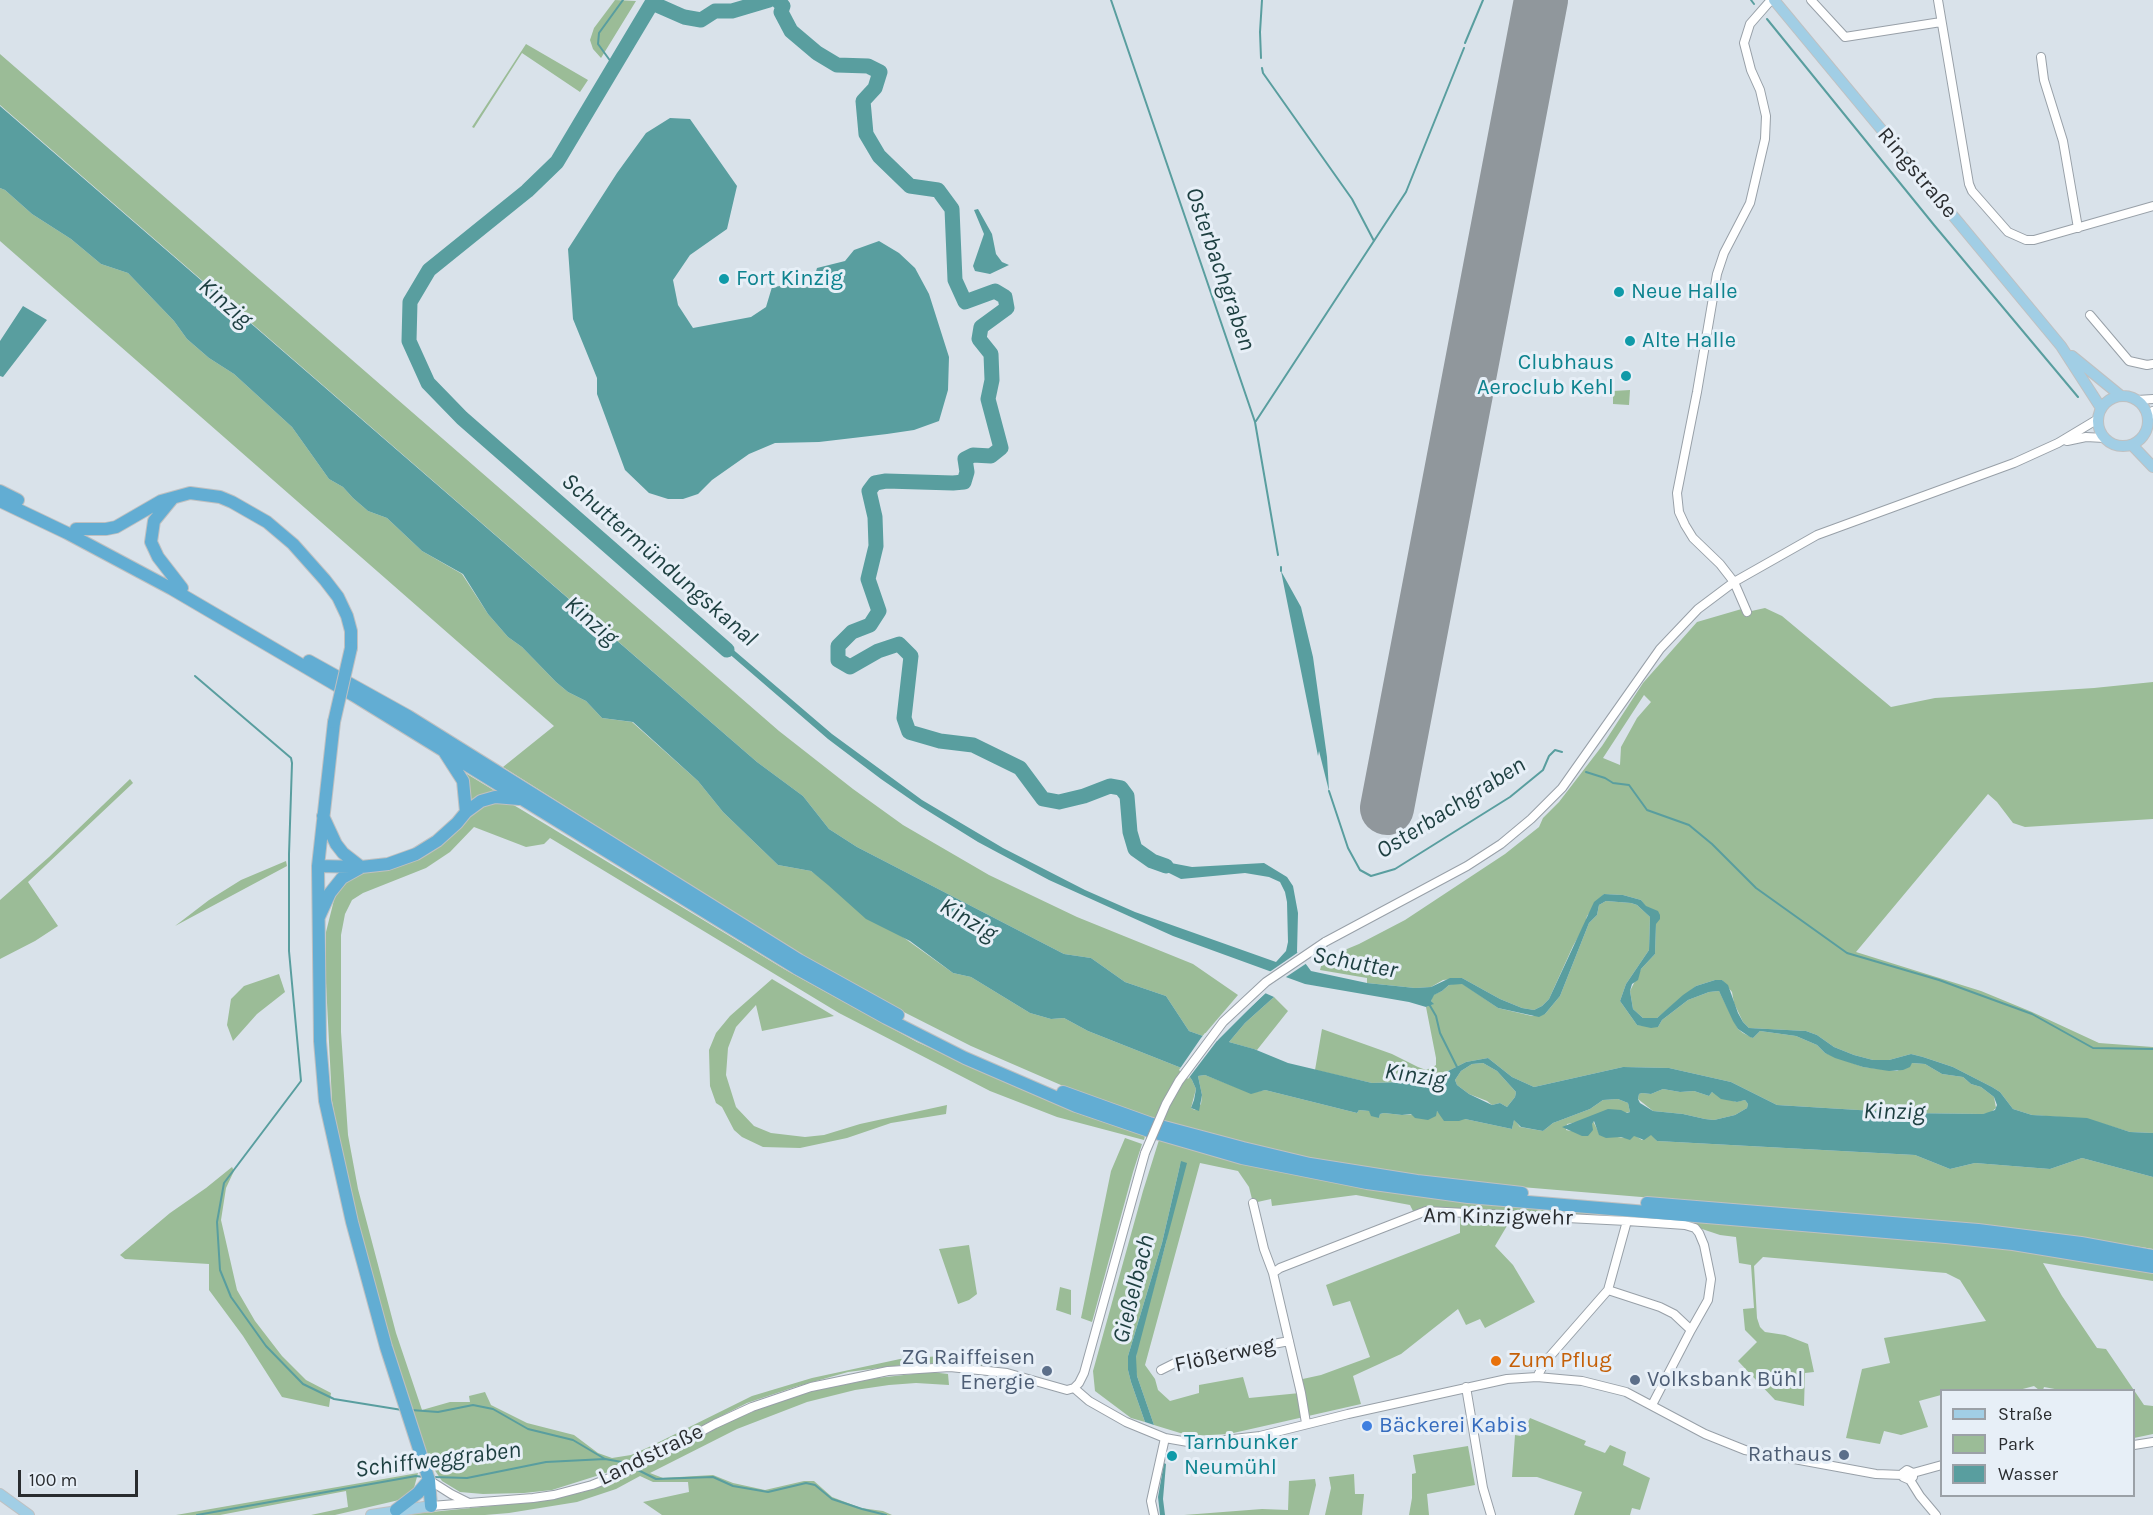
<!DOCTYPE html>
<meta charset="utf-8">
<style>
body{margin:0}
#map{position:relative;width:2153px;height:1515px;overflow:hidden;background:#d9e2ea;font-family:Karla,sans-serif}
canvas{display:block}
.legend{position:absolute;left:1940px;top:1389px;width:195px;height:108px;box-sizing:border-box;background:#e7eff7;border:2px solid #9ba1a7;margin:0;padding:8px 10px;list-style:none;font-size:18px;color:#292c2f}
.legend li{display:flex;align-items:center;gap:12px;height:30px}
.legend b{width:30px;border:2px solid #9ba1a7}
.scale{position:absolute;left:18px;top:1470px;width:120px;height:27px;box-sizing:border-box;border:3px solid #292c2f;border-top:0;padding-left:8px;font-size:18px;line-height:21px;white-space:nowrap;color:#292c2f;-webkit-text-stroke:4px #e7eff7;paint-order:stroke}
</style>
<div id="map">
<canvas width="2153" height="1515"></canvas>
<ul class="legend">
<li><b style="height:8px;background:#a1cee5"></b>Straße</li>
<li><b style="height:16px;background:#9bbc97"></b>Park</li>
<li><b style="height:16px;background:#599e9f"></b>Wasser</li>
</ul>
<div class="scale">100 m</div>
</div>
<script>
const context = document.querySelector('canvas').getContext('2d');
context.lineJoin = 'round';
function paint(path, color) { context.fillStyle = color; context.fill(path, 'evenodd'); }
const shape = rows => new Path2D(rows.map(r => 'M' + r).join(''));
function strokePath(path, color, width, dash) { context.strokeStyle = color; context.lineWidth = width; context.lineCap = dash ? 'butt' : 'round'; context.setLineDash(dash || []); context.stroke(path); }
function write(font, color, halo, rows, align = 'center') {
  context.font = font + ' Karla,sans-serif'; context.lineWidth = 6; context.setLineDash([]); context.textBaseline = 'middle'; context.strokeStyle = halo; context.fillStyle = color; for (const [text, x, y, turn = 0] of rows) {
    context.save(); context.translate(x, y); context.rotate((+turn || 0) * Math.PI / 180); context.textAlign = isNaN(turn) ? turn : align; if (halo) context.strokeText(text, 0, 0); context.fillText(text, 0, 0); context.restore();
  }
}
const green = shape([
 [615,0,636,1,601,58,593,49,590,40,594,28],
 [526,44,588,80,580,92,522,53,474,128,472,127],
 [0,54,779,731,853,789,903,825,989,875,1077,917,1193,964,1238,995,1203,1036,1189,1031,1166,996,1125,982,1091,958,1064,954,857,847,829,829,803,796,757,762,0,105],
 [0,188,5,190,32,214,71,239,101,264,128,273,174,321,187,339,209,358,234,374,292,427,329,479,343,487,353,498,368,511,387,518,422,551,462,574,488,614,508,637,522,647,556,682,568,692,586,701,602,718,632,722,698,781,723,812,778,865,811,871,953,973,971,977,1030,1013,1051,1019,1064,1018,1088,1031,1184,1069,1192,1080,1196,1089,1191,1108,1195,1110,1201,1104,1202,1095,1198,1076,1205,1075,1251,1093,1265,1090,1357,1113,1359,1110,1369,1111,1379,1118,1380,1114,1384,1113,1402,1115,1435,1113,1437,1111,1442,1116,1465,1119,1512,1129,1514,1119,1520,1127,1543,1131,1553,1123,1590,1109,1603,1100,1618,1099,1628,1103,1630,1112,1567,1124,1566,1130,1571,1131,1592,1124,1593,1121,1600,1135,1626,1138,1634,1135,1642,1140,1651,1134,1657,1141,1915,1155,1950,1169,1975,1163,2050,1169,2082,1158,2153,1177,2153,1249,2046,1232,1978,1225,1461,1182,1309,1159,1151,1118,1077,1092,971,1046,890,1005,798,953,503,767,554,726,0,241],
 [1630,390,1629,405,1613,404,1613,391],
 [1745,608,1747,612,1765,608,1782,616,1891,707,1935,698,2094,688,2153,682,2153,819,2025,827,2013,823,1997,802,1988,794,1856,952,1981,991,2032,1012,2099,1043,2153,1047,2153,1133,2130,1132,2087,1119,2032,1115,2013,1109,2000,1092,1992,1087,1953,1067,1923,1057,1911,1054,1889,1060,1873,1060,1854,1055,1834,1047,1817,1035,1806,1031,1749,1028,1743,1022,1734,1003,1732,992,1722,980,1715,980,1696,986,1657,1018,1643,1018,1633,1009,1630,991,1641,969,1655,954,1656,921,1641,900,1623,895,1604,894,1587,916,1585,925,1573,946,1549,999,1542,1006,1534,1010,1522,1008,1500,999,1462,978,1443,980,1431,987,1415,988,1367,983,1367,978,1320,970,1323,959,1359,944,1405,920,1505,854,1539,827,1543,818,1559,802,1602,746,1643,683,1697,622],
 [1644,695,1651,702,1637,718,1621,747,1620,765,1603,758],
 [462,771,495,791,497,794,470,805],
 [130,779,133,783,28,882,58,926,35,941,0,959,0,900,49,857],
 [493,802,510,803,522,810,784,969,917,1042,1074,1112,1145,1136,1144,1140,1057,1117,990,1091,839,1013,550,838,544,844,526,847,474,827,450,852,426,868,363,893,352,900,345,914,341,935,341,1032,348,1135,358,1189,396,1333,422,1410,450,1402,470,1402,469,1396,485,1392,491,1405,527,1423,574,1435,598,1453,612,1458,631,1455,649,1447,752,1396,812,1378,900,1359,941,1356,983,1360,983,1367,918,1363,848,1372,795,1387,747,1403,612,1471,552,1490,524,1493,483,1494,460,1492,442,1481,430,1463,374,1290,339,1143,332,1101,326,983,326,932,335,896,349,879,364,873,427,855,449,839,472,814,482,806],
 [286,861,287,866,175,926,209,900,241,880],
 [1606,901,1631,903,1637,905,1650,917,1649,950,1626,984,1620,1001,1637,1025,1658,1027,1662,1020,1688,1000,1709,992,1719,991,1738,1029,1743,1033,1753,1038,1760,1031,1796,1036,1817,1045,1825,1053,1863,1067,1897,1071,1912,1063,1925,1064,1942,1074,1963,1077,1971,1084,1981,1087,1994,1097,1996,1108,1990,1113,1983,1114,1907,1113,1777,1105,1731,1082,1669,1068,1623,1067,1534,1087,1512,1077,1488,1058,1466,1062,1440,1075,1403,1082,1372,1083,1315,1070,1322,1029,1392,1054,1418,1067,1426,1070,1433,1067,1436,1065,1436,1058,1426,1007,1433,1004,1431,1001,1433,995,1442,991,1449,985,1457,983,1463,984,1498,1008,1532,1016,1545,1014,1560,996,1589,923,1597,915,1599,905],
 [279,974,285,992,257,1014,233,1041,227,1025,231,999,244,986],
 [772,979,834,1016,762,1031,756,1005,736,1027,728,1048,726,1075,736,1107,754,1126,771,1133,805,1137,824,1135,860,1124,947,1105,946,1114,891,1123,847,1138,800,1148,763,1147,742,1137,734,1130,722,1107,716,1103,710,1086,709,1050,716,1033,730,1016],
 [1274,997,1288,1011,1257,1050,1229,1042,1245,1023],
 [1483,1063,1497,1071,1516,1092,1515,1097,1507,1107,1500,1103,1492,1105,1487,1101,1469,1094,1457,1085,1455,1080,1461,1071,1472,1064],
 [1663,1089,1680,1092,1694,1091,1709,1096,1712,1092,1736,1102,1745,1100,1748,1104,1747,1108,1735,1115,1714,1120,1705,1119,1683,1114,1653,1111,1638,1099,1639,1094,1642,1093,1651,1094],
 [1125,1138,1142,1144,1133,1172,1092,1322,1081,1318,1111,1171],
 [1159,1140,1231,1160,1359,1187,1614,1214,1614,1218,1514,1214,1495,1246,1513,1265,1535,1302,1485,1328,1480,1319,1466,1325,1458,1309,1401,1354,1353,1376,1361,1404,1229,1434,1190,1436,1154,1425,1137,1376,1135,1367,1137,1348,1166,1243,1181,1161,1162,1243,1128,1356,1128,1370,1131,1382,1145,1422,1131,1418,1095,1391,1093,1371,1143,1191],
 [1200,1163,1238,1171,1249,1187,1253,1203,1271,1199,1272,1206,1356,1195,1410,1205,1415,1215,1460,1214,1460,1233,1326,1285,1333,1306,1350,1301,1370,1357,1321,1375,1298,1380,1300,1393,1249,1398,1243,1377,1199,1385,1199,1393,1170,1401,1158,1390,1155,1379,1145,1365],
 [232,1167,234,1171,226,1188,221,1220,237,1290,255,1321,282,1356,306,1380,331,1393,329,1407,282,1397,243,1336,209,1290,209,1264,125,1259,120,1255,170,1213,206,1188],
 [1694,1221,1995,1247,2153,1271,2153,1281,2043,1263,2062,1296,2097,1348,2106,1349,2144,1405,2153,1406,2153,1434,2134,1438,2134,1390,2060,1390,2044,1387,2043,1390,2039,1390,2034,1386,2019,1390,1942,1390,1941,1395,1919,1401,1928,1427,1901,1435,1884,1431,1880,1444,1846,1438,1862,1369,1890,1363,1884,1338,1986,1321,1960,1280,1946,1273,1763,1257,1754,1266,1757,1318,1760,1327,1765,1332,1785,1335,1808,1344,1814,1372,1805,1373,1804,1406,1775,1400,1738,1361,1757,1342,1745,1330,1743,1309,1754,1308,1751,1265,1739,1263,1736,1237,1720,1235,1699,1228],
 [969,1245,977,1294,969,1300,958,1304,939,1249],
 [1060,1287,1071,1290,1071,1315,1056,1310],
 [931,1372,948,1374,949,1385,916,1383,889,1385,855,1390,807,1402,737,1429,650,1473,663,1478,713,1475,733,1483,765,1490,804,1481,814,1481,832,1497,861,1508,883,1511,892,1515,662,1515,643,1502,689,1492,688,1482,653,1482,640,1476,616,1489,577,1502,509,1513,485,1515,402,1515,540,1501,583,1492,629,1474,724,1424,773,1403,812,1391,877,1378],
 [1530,1418,1586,1441,1584,1445,1605,1453,1610,1445,1626,1452,1623,1465,1650,1478,1640,1510,1632,1508,1630,1515,1574,1515,1582,1492,1537,1477,1512,1477,1515,1435,1521,1436],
 [1468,1446,1475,1485,1427,1494,1429,1515,1409,1515,1412,1498,1412,1474,1416,1473,1413,1455],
 [418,1473,414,1488,399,1500,335,1515,311,1515,348,1507,346,1491,220,1515,176,1515],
 [1354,1474,1355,1494,1364,1494,1362,1515,1325,1515,1331,1488,1329,1477],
 [1315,1479,1316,1485,1309,1515,1184,1515,1262,1509,1288,1510,1289,1481]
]);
const water = shape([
 [0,106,757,762,803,796,829,829,857,847,1064,954,1091,958,1125,982,1166,996,1189,1031,1217,1041,1265,993,1274,997,1245,1023,1229,1042,1254,1049,1288,1063,1372,1083,1403,1082,1440,1075,1466,1062,1488,1058,1512,1077,1534,1087,1623,1067,1669,1068,1731,1082,1777,1105,1907,1113,1983,1114,1995,1110,1997,1105,1994,1097,1981,1087,1971,1084,1963,1077,1942,1074,1925,1064,1912,1063,1910,1067,1903,1070,1889,1071,1863,1067,1835,1058,1825,1053,1817,1045,1796,1036,1760,1031,1753,1038,1750,1037,1738,1029,1733,1021,1719,991,1709,992,1688,1000,1662,1020,1658,1027,1651,1028,1637,1025,1620,1001,1626,984,1649,950,1650,917,1637,905,1631,903,1606,901,1599,905,1597,915,1589,923,1560,996,1545,1014,1539,1017,1498,1008,1462,984,1449,985,1442,991,1434,995,1431,1001,1434,1004,1426,1007,1409,1002,1305,984,1173,936,1049,880,978,842,920,806,881,779,828,739,712,639,713,637,716,635,832,734,922,800,1003,848,1085,890,1135,912,1276,962,1286,951,1288,942,1287,902,1285,892,1280,882,1269,877,1245,873,1181,879,1147,862,1154,855,1171,863,1192,867,1264,863,1287,877,1293,886,1298,913,1297,952,1311,971,1367,983,1415,988,1431,987,1450,978,1462,978,1500,999,1522,1008,1534,1010,1542,1006,1549,999,1594,902,1604,894,1623,895,1641,900,1646,906,1658,911,1660,915,1660,919,1656,924,1655,954,1641,969,1638,980,1632,984,1630,991,1633,1009,1643,1018,1657,1018,1683,995,1696,986,1715,980,1722,980,1728,985,1738,1013,1743,1022,1749,1028,1806,1031,1817,1035,1834,1047,1854,1055,1873,1060,1889,1060,1911,1054,1923,1057,1953,1067,1992,1087,2000,1092,2013,1109,2032,1115,2087,1118,2130,1132,2153,1133,2153,1177,2082,1158,2050,1169,1975,1163,1950,1169,1915,1155,1657,1141,1651,1135,1644,1140,1634,1136,1630,1140,1621,1137,1606,1138,1599,1135,1594,1121,1592,1124,1593,1130,1588,1136,1582,1136,1562,1127,1608,1109,1621,1110,1627,1113,1630,1112,1628,1103,1618,1099,1603,1100,1590,1109,1553,1123,1543,1131,1521,1127,1514,1120,1512,1129,1465,1119,1459,1121,1444,1121,1437,1111,1436,1116,1428,1120,1415,1118,1411,1114,1402,1115,1384,1113,1380,1114,1379,1118,1371,1116,1369,1111,1359,1110,1357,1113,1265,1090,1251,1094,1205,1075,1198,1076,1202,1095,1199,1111,1191,1108,1194,1100,1196,1089,1192,1080,1184,1069,1088,1031,1064,1018,1051,1019,1030,1013,971,977,953,973,910,941,866,919,828,885,811,871,778,865,723,812,698,781,633,722,602,718,586,701,568,692,556,682,522,647,508,637,488,614,463,574,422,551,387,518,368,511,353,498,343,487,329,479,292,427,234,374,209,358,187,339,174,321,128,273,101,264,71,239,32,214,5,190,0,188],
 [1483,1063,1497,1071,1516,1092,1515,1097,1507,1107,1500,1103,1492,1105,1469,1094,1457,1085,1455,1080,1461,1071,1472,1064],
 [1663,1089,1680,1092,1694,1091,1709,1096,1712,1092,1721,1099,1737,1102,1745,1100,1748,1104,1747,1108,1735,1115,1714,1120,1705,1119,1683,1114,1653,1111,1640,1103,1638,1099,1639,1094,1642,1093,1651,1094],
 [670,118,690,119,737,186,727,229,690,255,673,280,678,305,693,328,751,317,766,307,772,287,813,282,817,268,845,261,854,250,879,241,899,253,915,268,929,294,949,357,948,390,939,421,914,430,887,434,819,442,775,443,749,454,712,480,698,494,683,499,668,499,649,493,625,470,597,394,597,378,573,319,568,249,617,173,646,133],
 [978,209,992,234,996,254,1002,262,1009,265,990,274,975,271,973,266,984,234,974,210],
 [23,306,47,320,3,377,0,376,0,341],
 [1281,571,1301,607,1313,657,1327,757,1329,791,1319,751,1318,756],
 [1181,1161,1187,1163,1136,1357,1137,1376,1154,1425,1145,1422,1131,1382,1128,1370,1128,1356,1162,1243],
 [1164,1463,1166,1464,1163,1499,1165,1515,1160,1515,1158,1497]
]);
const pier = shape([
 [1300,951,1307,963,1283,979,1268,973],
 [1263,991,1268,991,1223,1033,1188,1079,1179,1070,1201,1038,1205,1033,1216,1037]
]);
const stream = shape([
 [651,0,652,3],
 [1111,0,1255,422,1278,555],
 [1751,0,1754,4],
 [1767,19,1934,225,2078,397],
 [1465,43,1483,0],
 [1261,58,1260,32,1262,0],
 [614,66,598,44,599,33,623,0],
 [1262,68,1263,73,1352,199,1374,241],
 [1256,421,1406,192,1464,48],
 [1281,567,1281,571],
 [195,676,291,758,292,763,289,854,289,951,301,1081,224,1183,217,1222,220,1270,231,1297,266,1346,303,1384,334,1399,402,1410],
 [1586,772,1605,778,1613,783,1629,785,1647,810,1689,825,1712,844,1756,888,1847,953,1939,980,2032,1014,2093,1048,2153,1049],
 [1329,791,1348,848,1360,870,1371,876,1395,869,1510,797,1543,770,1549,756,1555,750,1562,752],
 [1429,1004,1436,1016,1440,1033,1457,1067],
 [411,1410,438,1412,473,1405,493,1409,528,1429,573,1440,605,1459],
 [636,1469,656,1479,713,1477,733,1486,768,1492,806,1483,815,1485,832,1499,862,1509,886,1515],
 [433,1477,467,1478,546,1462,605,1459,622,1462,631,1467],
 [197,1515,416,1476,424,1477]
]);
const river = shape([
 [653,0,652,3,684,17,701,20,715,11,732,11,769,0],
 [777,0,783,6,781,12,791,31,817,53,837,65,868,66,880,72,875,88,863,101,866,134,879,156,910,186,938,190,952,209,955,280,965,302,995,291,1005,297,1007,308,981,327,979,339,991,354,992,380,988,399,1001,448,991,456,973,455,965,459,967,472,964,482,953,483,886,481,875,483,869,491,875,517,876,546,868,579,879,611,870,625,852,632,838,646,838,660,850,667,878,651,899,644,911,656,904,718,909,732,940,741,973,745,1020,768,1043,799,1059,802,1084,796,1110,786,1121,788,1127,796,1130,832,1135,849,1152,861,1166,866],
 [652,3,557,162,527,191,429,270,410,302,409,341,428,383,462,418,727,650]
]);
const runway = shape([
 [1387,808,1541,0]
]);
const minor = shape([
 [1811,0,1845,37,1941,22],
 [1938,0,1969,184,1972,191,2008,232,2026,240,2034,240,2153,206],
 [2041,57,2044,80,2063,141,2078,228],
 [2090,315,2129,361,2147,365,2153,364],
 [2137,400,2153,399],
 [2148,418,2153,411],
 [2067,441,2086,437,2104,438],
 [1747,612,1734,582,1720,564,1693,538,1685,525,1679,512,1677,493,1697,392,1717,274,1724,253,1750,203,1765,139,1766,116,1760,90,1751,70,1744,43,1750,24,1771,0],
 [1325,942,1467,866,1501,844,1531,819,1562,788,1660,649,1698,609,1734,582,1817,535,2014,463,2058,443,2098,419],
 [1253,1203,1264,1249,1273,1273],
 [1608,1290,1627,1221],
 [1161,1370,1175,1363,1289,1341],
 [1466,1387,1483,1488,1491,1515],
 [1074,1388,1089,1401,1126,1422,1165,1438,1188,1442,1207,1442,1260,1436,1348,1414,1507,1379,1537,1377,1582,1381,1626,1392,1705,1434,1745,1450,1876,1474,1903,1475],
 [1074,1388,1079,1383,1084,1373,1145,1153],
 [1652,1405,1691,1330],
 [1306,1423,1301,1393,1273,1273,1280,1268,1426,1211,1627,1221,1685,1225,1695,1228,1699,1233,1704,1245,1711,1279,1708,1300,1691,1330,1674,1314,1660,1307,1608,1290,1545,1362,1537,1377],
 [2134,1445,2153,1442],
 [1913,1473,1913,1477,1910,1480,1903,1477,1903,1473,1907,1470,1913,1473,1942,1465],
 [429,1480,451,1494,469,1503],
 [1910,1480,1920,1496,1936,1515],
 [431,1506,533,1498,554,1495,592,1485,627,1471,715,1424,752,1407,811,1387,888,1371,950,1367,1007,1373,1067,1390,1074,1388],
 [1154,1515,1151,1501,1165,1438]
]);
const major = shape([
 [1774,0,2061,346,2101,408],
 [2072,356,2121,396],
 '2098 421a25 25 0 1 1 50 0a25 25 0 1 1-50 0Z',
 [2132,445,2153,467],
 [0,1494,29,1515],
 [371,1515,431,1506]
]);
const highway = shape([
 [0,491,18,500],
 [172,499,154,521,151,542,158,557,182,588],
 [0,501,67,533,172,589,353,695,796,968,886,1018,965,1058,1076,1106,1149,1131,1242,1158,1367,1183,1468,1197,1946,1237,2013,1244,2153,1267],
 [76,529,106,529,116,527,161,501,190,493,220,497,232,502,267,522,293,544,325,580,338,597,347,616,351,631,351,648],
 [309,661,408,716,799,960,898,1015],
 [334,722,318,866,320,1041,325,1101,352,1222,386,1347,429,1480,431,1506],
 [445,753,463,781,466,812],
 [323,816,336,844,343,853,361,867],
 [318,866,361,867,388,864,416,854,437,841,457,823,466,812,481,801,495,797,519,799],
 [319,917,330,893,342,878,360,868],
 [1063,1092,1149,1123,1243,1148,1310,1164,1417,1181,1522,1193],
 [1647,1203,1978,1230,2081,1243,2153,1256],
 [396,1510,418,1493,429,1480]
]);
const minorBridge = shape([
 [1145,1153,1166,1104,1179,1081,1223,1022,1266,982,1325,942]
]);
const highwayBridge = shape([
 [334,722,351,648]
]);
const markers = [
 [724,279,6,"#0f9aa8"],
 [1619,292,6,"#0f9aa8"],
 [1630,341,6,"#0f9aa8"],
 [1626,376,6,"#0f9aa8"],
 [1496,1361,6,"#e8710a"],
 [1047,1371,6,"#5c6f8a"],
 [1635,1380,6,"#5c6f8a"],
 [1367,1426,6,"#3f7fe0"],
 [1844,1455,6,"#5c6f8a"],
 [1172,1456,6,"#0f9aa8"]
];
const streetNames = [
 ["Ringstraße",1917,173,50],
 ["Am Kinzigwehr",1498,1217,1],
 ["Flößerweg",1225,1355,-12],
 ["Landstraße",651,1455,-26]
];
const cultureNames = [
 ["Fort Kinzig",736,279],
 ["Neue Halle",1631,292],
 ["Alte Halle",1642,341],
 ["Clubhaus",1614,363,"right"],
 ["Aeroclub Kehl",1614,388,"right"],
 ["Tarnbunker",1184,1443],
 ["Neumühl",1184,1468]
];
const serviceNames = [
 ["ZG Raiffeisen",1035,1358],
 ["Energie",1035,1383],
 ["Volksbank Bühl",1647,1380,"left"],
 ["Rathaus",1832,1455]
];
const foodNames = [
 ["Zum Pflug",1508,1361]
];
const shopNames = [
 ["Bäckerei Kabis",1379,1426]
];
const waterNames = [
 ["Osterbachgraben",1220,269,71],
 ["Kinzig",225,303,41],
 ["Schuttermündungskanal",659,560,41],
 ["Kinzig",591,621,41],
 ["Osterbachgraben",1451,808,-32],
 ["Kinzig",968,920,31],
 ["Schutter",1355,963,11],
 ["Kinzig",1415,1076,9],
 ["Kinzig",1894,1112,1],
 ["Gießelbach",1134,1289,-76],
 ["Schiffweggraben",438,1460,-7]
];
paint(green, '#9bbc97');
paint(water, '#599e9f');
paint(pier, '#d9e2ea');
strokePath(stream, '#599e9f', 2);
strokePath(river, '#599e9f', 15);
strokePath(runway, '#90979c', 54);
strokePath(minor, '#98a0a8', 10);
strokePath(major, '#bfc0c1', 12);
strokePath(highway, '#bfc0c1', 14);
strokePath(minor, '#fff', 8);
strokePath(major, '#a1cee5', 10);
strokePath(highway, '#62add3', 12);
strokePath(minorBridge, '#98a0a8', 10, []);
strokePath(highwayBridge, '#bfc0c1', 14, []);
strokePath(minorBridge, '#fff', 8);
strokePath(highwayBridge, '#62add3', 12);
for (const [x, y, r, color] of markers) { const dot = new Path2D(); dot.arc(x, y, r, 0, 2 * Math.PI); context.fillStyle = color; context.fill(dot); strokePath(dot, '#e7eff7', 2); }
write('22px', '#292c2f', '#e7eff7', streetNames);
write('22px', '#0d838f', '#e7eff7', cultureNames, 'left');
write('22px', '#4e5e75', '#e7eff7', serviceNames, 'right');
write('22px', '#c56008', '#e7eff7', foodNames, 'left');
write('22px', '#366cbe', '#e7eff7', shopNames, 'left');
write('italic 24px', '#1d3f40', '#e7eff7', waterNames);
</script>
